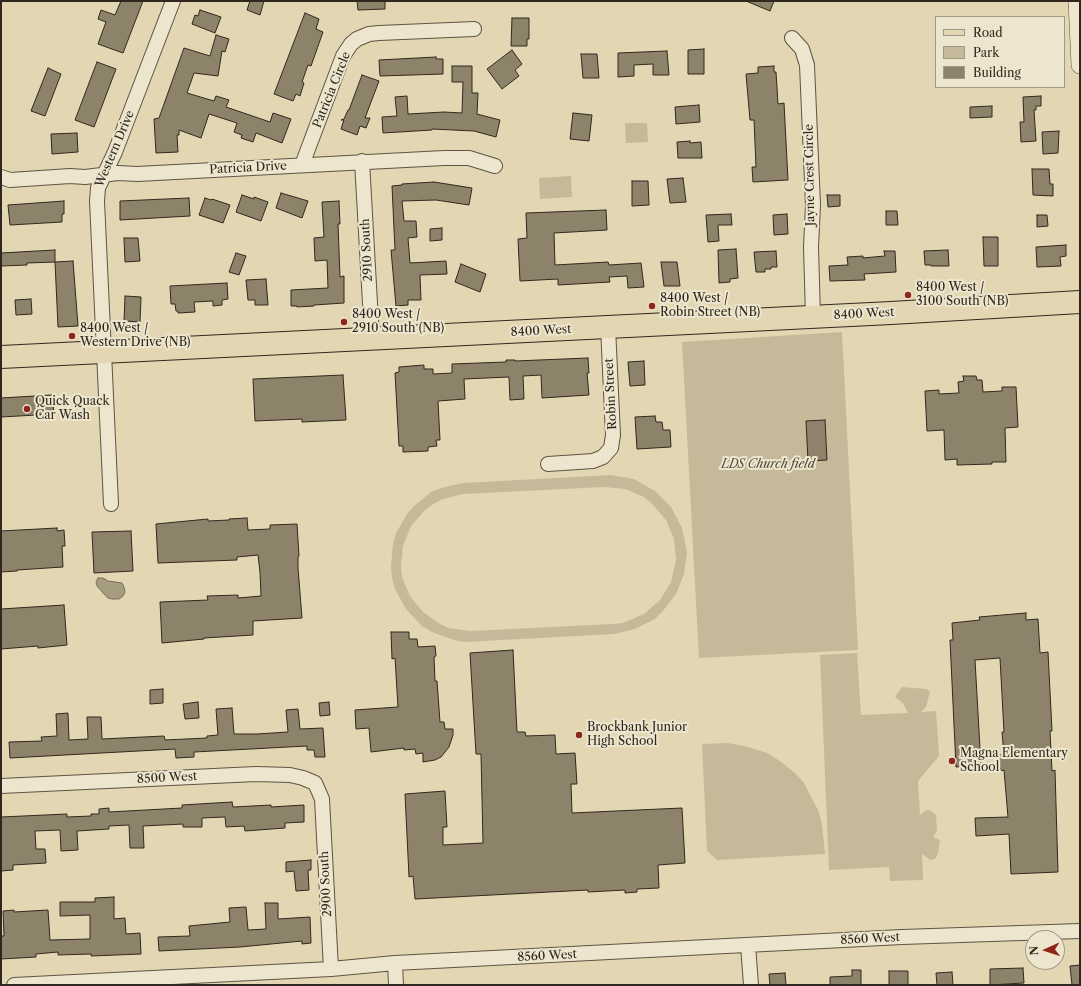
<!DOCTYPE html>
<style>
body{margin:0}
#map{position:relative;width:1081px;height:986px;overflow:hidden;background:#e3d7b3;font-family:"Libre Caslon Text",serif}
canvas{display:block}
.frame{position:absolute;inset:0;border:2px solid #30281e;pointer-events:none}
.legend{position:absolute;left:935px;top:16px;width:130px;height:72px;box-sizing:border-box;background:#ede5ce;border:1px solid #a19988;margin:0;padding:5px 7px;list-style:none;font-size:12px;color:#30281e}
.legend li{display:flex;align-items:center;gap:8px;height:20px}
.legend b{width:20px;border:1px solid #a19988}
.north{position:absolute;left:1025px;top:930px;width:40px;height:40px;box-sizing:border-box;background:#ede5ce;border:1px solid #a19988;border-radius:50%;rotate:267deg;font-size:11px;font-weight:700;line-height:16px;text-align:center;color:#30281e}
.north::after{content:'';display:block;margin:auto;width:14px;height:18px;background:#8f2418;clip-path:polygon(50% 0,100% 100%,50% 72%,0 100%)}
</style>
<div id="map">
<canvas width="1081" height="986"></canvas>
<div class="frame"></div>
<ul class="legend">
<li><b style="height:5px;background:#e3d7b3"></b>Road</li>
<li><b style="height:11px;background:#c5b99a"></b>Park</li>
<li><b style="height:11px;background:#8d836b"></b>Building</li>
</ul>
<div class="north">N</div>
</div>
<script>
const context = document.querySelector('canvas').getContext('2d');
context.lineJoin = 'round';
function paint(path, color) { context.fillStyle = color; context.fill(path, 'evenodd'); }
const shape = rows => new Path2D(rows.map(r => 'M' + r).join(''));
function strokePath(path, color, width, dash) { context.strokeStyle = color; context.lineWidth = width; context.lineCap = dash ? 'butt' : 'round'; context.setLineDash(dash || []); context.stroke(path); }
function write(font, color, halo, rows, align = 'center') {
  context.font = font + ' "Libre Caslon Text",serif'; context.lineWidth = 4; context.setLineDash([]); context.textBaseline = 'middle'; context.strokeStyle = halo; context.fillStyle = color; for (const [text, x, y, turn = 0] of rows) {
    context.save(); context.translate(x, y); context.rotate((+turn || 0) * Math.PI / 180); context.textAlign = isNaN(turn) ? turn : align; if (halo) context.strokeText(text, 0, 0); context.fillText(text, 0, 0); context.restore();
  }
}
const green = shape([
 [625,123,647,123,648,142,626,143],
 [571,176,572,197,540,199,539,178],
 [842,332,858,650,699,658,682,342],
 [611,475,634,479,655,491,671,507,682,528,687,552,684,574,676,594,663,611,655,619,635,629,614,634,465,642,454,640,432,632,422,626,406,609,395,589,392,578,391,566,393,544,396,533,407,514,414,506,431,492,441,488,463,483],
 [604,487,625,489,644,497,652,504,666,520,674,539,676,560,671,582,660,600,644,614,623,623,613,624,470,631,449,628,440,624,423,612,410,596,402,577,401,566,403,546,411,526,425,510,433,504,443,499,463,494],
 [857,653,861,715,908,713,903,703,895,697,902,687,927,689,930,692,926,707,921,712,936,711,939,756,918,781,920,815,926,810,930,810,936,815,937,831,933,837,940,840,938,853,935,859,930,860,922,854,923,880,890,881,889,867,829,870,820,655],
 [728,743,748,747,767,753,780,761,795,773,804,783,818,810,822,824,825,854,717,860,707,851,702,744]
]);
const water = shape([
 [98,578,103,578,108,581,122,583,124,587,125,592,123,596,119,599,112,599,108,598,104,594,97,586,96,582,98,578]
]);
const building = shape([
 [121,1,143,1,123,53,98,44,106,22,98,19,101,10,115,15,121,1],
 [250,1,264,1,260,15,247,10,250,1],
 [357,1,385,1,385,9,358,10,357,1],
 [746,1,774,1,770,11,746,1],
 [200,10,221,17,215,33,192,24,195,15,198,16,200,10],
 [305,13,319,19,316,29,323,32,311,66,308,65,302,82,304,83,300,96,296,94,293,101,274,94,305,13],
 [512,18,529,18,529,39,527,39,527,46,511,46,512,18],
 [216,35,229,39,225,52,222,51,218,76,194,73,187,93,214,101,216,96,229,100,226,107,270,122,273,113,291,119,282,143,256,133,253,142,241,138,242,135,234,132,237,123,209,114,201,138,179,130,179,135,177,135,178,152,156,153,154,119,159,118,184,48,210,56,216,35],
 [704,49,704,74,688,74,688,50,704,49],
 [512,50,522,64,515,70,519,76,502,89,487,69,512,50],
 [667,51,669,75,653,75,653,64,634,65,634,76,618,77,618,53,667,51],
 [581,54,597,54,599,78,583,78,581,54],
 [436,57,436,59,443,59,443,74,380,76,379,60,436,57],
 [97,62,116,69,94,127,75,120,97,62],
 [452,66,472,66,472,93,478,93,477,114,500,120,496,137,474,131,432,129,432,130,383,133,382,117,397,116,395,97,407,96,408,114,444,112,462,113,463,82,452,82,452,66],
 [774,66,774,72,776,72,778,104,784,103,788,180,753,182,752,167,756,167,754,120,750,120,746,74,758,73,758,67,774,66],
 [48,68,61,74,45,116,31,111,48,68],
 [362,75,379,81,365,118,370,118,366,128,360,126,357,135,341,129,344,120,341,120,344,119,348,110,349,110,362,75],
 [1041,96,1041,106,1036,106,1036,110,1034,110,1036,141,1021,142,1020,122,1024,122,1023,97,1041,96],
 [699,105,700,122,676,124,675,107,699,105],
 [992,106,992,117,970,118,970,107,992,106],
 [573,113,592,115,589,141,570,139,573,113],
 [1059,131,1058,153,1043,154,1042,132,1059,131],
 [77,133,78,152,52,154,51,134,77,133],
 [690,141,690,143,701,142,702,158,678,158,677,142,690,141],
 [1032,169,1049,169,1050,184,1053,184,1053,196,1033,195,1032,169],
 [683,178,686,202,670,203,667,179,683,178],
 [632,181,648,181,649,205,632,206,632,181],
 [434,182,472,188,469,205,436,200,402,201,404,221,416,221,417,237,408,238,410,263,446,261,447,274,420,275,421,300,408,300,408,305,396,306,391,250,395,250,392,186,402,185,402,184,434,182],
 [281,193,308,201,302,218,276,208,281,193],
 [242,195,254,199,254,197,268,202,261,221,236,212,242,195],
 [827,195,840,195,840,206,828,207,827,195],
 [189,198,190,216,120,220,120,201,189,198],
 [205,198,211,200,212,199,230,205,223,223,199,215,205,198],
 [64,201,64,214,62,214,62,222,10,225,8,205,64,201],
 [339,201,340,224,338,224,340,277,344,276,344,303,314,305,314,306,297,307,297,306,291,306,291,290,328,288,327,260,315,261,314,238,324,237,322,202,339,201],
 [606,210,607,230,554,233,555,265,608,262,609,265,641,263,644,287,628,288,627,276,609,277,610,282,558,285,558,279,520,281,518,239,527,238,526,213,606,210],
 [886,211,897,211,898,225,886,225,886,211],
 [731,214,732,225,718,225,719,241,708,242,706,215,731,214],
 [787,214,788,234,774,235,773,215,787,214],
 [1037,215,1047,215,1048,226,1037,227,1037,215],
 [442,228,442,240,430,241,430,229,442,228],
 [983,237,998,237,998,266,984,266,983,237],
 [124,238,138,238,140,261,125,262,124,238],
 [1066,245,1066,256,1060,257,1061,266,1037,267,1036,247,1066,245],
 [736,249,738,278,730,279,730,282,719,283,718,250,736,249],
 [55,250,55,262,27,263,27,265,1,266,1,253,55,250],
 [948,250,949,266,931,266,931,265,925,265,924,251,948,250],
 [776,251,777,267,771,267,771,269,765,269,765,272,756,272,754,252,776,251],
 [884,251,895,251,896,272,864,274,865,280,830,281,829,266,848,265,847,257,863,256,863,258,885,256,884,251],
 [236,253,246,256,239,275,229,272,236,253],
 [73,261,78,326,58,327,55,262,73,261],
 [661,262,677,262,680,286,664,286,661,262],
 [461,264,486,274,480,292,455,282,461,264],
 [266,279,268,305,255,305,255,300,248,300,246,280,266,279],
 [227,283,228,299,222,300,222,305,213,306,213,301,194,302,195,312,178,313,178,311,176,311,175,304,171,304,170,286,227,283],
 [125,296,141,297,140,322,124,321,125,296],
 [31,299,32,314,16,315,15,300,31,299],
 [588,358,589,373,587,373,589,395,542,398,541,375,523,376,524,399,510,400,509,377,464,379,465,399,438,401,440,440,436,440,437,446,428,447,428,451,403,452,403,446,399,446,395,373,399,372,399,367,424,365,424,369,433,369,433,374,452,373,452,364,506,362,506,360,515,360,515,361,588,358],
 [644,361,645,385,630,386,628,362,644,361],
 [343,375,346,420,302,422,302,419,255,421,253,379,343,375],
 [963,376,976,376,977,380,982,380,983,392,1002,391,1002,387,1016,387,1018,427,1005,428,1006,462,992,462,992,464,957,465,957,459,945,460,944,430,927,431,925,391,939,390,939,394,959,393,958,382,964,381,963,376],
 [52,395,54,414,1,417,1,398,52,395],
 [655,416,656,422,662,422,663,430,670,430,671,447,637,449,635,417,655,416],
 [825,420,827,460,808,461,806,421,825,420],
 [247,518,248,530,270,529,270,525,297,524,299,556,298,557,298,568,302,618,253,621,253,635,204,638,204,639,162,643,160,602,208,600,207,596,238,595,238,598,261,596,260,572,258,555,237,557,237,560,158,563,156,524,208,519,208,521,229,520,229,519,247,518],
 [57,528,57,531,64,530,65,546,62,546,63,567,17,570,17,571,1,572,1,531,57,528],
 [131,531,133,571,94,573,92,532,131,531],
 [64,605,67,645,38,648,38,646,1,649,1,609,64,605],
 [1026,613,1026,620,1038,619,1040,653,1048,652,1052,731,1050,731,1052,771,1055,770,1058,872,1011,874,1009,834,976,836,975,818,1008,817,1004,770,1000,771,1000,768,998,767,997,758,999,758,999,755,1004,755,1002,732,1004,732,1000,658,975,660,981,766,956,767,950,640,953,640,952,623,980,620,979,617,1026,613],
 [391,632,409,632,409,639,417,639,418,647,435,646,436,656,434,657,435,681,437,681,440,722,444,722,445,729,453,729,453,735,449,747,441,757,435,760,423,762,423,753,416,754,415,749,404,750,404,748,371,752,369,728,356,729,355,710,398,707,395,658,392,659,391,632],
 [513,650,517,732,525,732,526,736,555,735,556,754,575,753,577,784,571,784,572,813,682,808,685,863,658,865,659,888,637,889,637,892,625,893,625,890,588,892,588,890,415,899,413,876,409,877,405,794,445,791,447,827,443,827,443,845,483,843,481,754,476,754,470,653,513,650],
 [163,689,163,703,150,704,150,690,163,689],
 [198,702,199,718,185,719,183,704,198,702],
 [329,702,330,715,320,716,319,703,329,702],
 [232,708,234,734,257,734,288,732,286,710,298,709,300,729,323,728,325,757,315,757,314,750,307,750,307,746,194,752,194,757,176,758,175,749,10,758,9,742,42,741,41,737,57,736,56,714,68,713,69,740,88,739,87,717,101,717,102,739,164,736,165,740,207,738,207,736,218,735,216,709,232,708],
 [232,802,233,807,271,805,271,807,304,805,304,822,285,823,285,828,245,831,244,826,226,827,225,817,202,818,202,827,183,827,183,824,143,826,144,848,130,848,129,825,109,826,109,829,77,831,78,850,61,851,60,830,35,831,36,849,45,849,46,863,13,865,13,870,1,871,1,817,67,814,67,817,91,816,91,814,99,814,99,809,109,808,109,812,182,808,182,805,232,802],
 [311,860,311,870,308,870,309,890,296,891,294,871,286,872,286,862,311,860],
 [114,897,114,919,125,918,126,934,140,933,141,954,91,956,91,954,58,955,58,952,36,954,36,957,1,959,1,936,4,936,3,911,14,910,14,912,48,910,50,940,90,939,90,915,60,916,60,902,95,902,95,898,114,897],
 [265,903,278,903,278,919,310,917,311,943,302,944,302,941,240,947,159,951,158,937,190,936,189,926,230,922,229,908,246,907,248,930,266,929,265,903],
 [1080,965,1080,985,1072,985,1070,966,1080,965],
 [1023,968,1024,983,990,985,990,969,1023,968],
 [852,970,861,970,861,985,830,985,830,977,852,976,852,970],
 [889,971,908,971,908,985,889,985,889,971],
 [952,972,953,985,937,985,936,973,952,972],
 [785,973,786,985,770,985,769,974,785,973]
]);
const minor = shape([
 [792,38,802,49,807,65,813,205,811,247,813,317],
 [362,161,372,339],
 [302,165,343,56,351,44,357,39,369,34,379,33,474,29],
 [1,177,10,180,70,176,85,177,118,173,137,174,444,158,469,158,495,166],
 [548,464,593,461,603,457,611,448,613,435,608,327],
 [111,504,97,201,98,188,115,152,173,1],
 [1,786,256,774,290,775,303,778,315,783,322,799,331,969],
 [748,945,751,985],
 [395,963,396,985],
 [14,985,331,969,395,963,902,937,1080,931]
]);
const tertiary = shape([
 [1077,1,1080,65]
]);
const primary = shape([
 [1,357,891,313,1080,302]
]);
const markers = [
 [908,295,4,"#8f2418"],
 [652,306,4,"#8f2418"],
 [344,322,4,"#8f2418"],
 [72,336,4,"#8f2418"],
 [27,409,4,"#8f2418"],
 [579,735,4,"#8f2418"],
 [952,761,4,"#8f2418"]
];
const streetNames = [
 ["Patricia Circle",332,90,-68],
 ["Western Drive",115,149,-67],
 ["Patricia Drive",248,168,-3],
 ["Jayne Crest Circle",810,175,-91],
 ["2910 South",367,250,-93],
 ["8400 West",864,314,-3],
 ["8400 West",541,331,-3],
 ["Robin Street",611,394,-93],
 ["8500 West",167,778,-3],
 ["2900 South",326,884,-93],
 ["8560 West",870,939,-3],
 ["8560 West",547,956,-3]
];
const poiNames = [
 ["8400 West /",916,288],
 ["3100 South (NB)",916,302],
 ["8400 West /",660,299],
 ["Robin Street (NB)",660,313],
 ["8400 West /",352,315],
 ["2910 South (NB)",352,329],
 ["8400 West /",80,329],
 ["Western Drive (NB)",80,343],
 ["Quick Quack",35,402],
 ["Car Wash",35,416],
 ["Brockbank Junior",587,728],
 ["High School",587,742],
 ["Magna Elementary",960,754],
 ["School",960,768]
];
const parkNames = [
 ["LDS Church field",768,465]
];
paint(green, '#c5b99a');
paint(water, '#a69c80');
strokePath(water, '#776e59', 1);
paint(building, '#8d836b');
strokePath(building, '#30281e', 1);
strokePath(minor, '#5d5443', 16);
strokePath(tertiary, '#5d5443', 18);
strokePath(primary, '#30281e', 24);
strokePath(minor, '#ede5ce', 14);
strokePath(tertiary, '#ede5ce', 17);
strokePath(primary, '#e3d7b3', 22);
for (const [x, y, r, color] of markers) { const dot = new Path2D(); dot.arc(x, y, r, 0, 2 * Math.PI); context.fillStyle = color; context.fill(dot); strokePath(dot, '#ede5ce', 1.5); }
write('12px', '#30281e', '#ede5ce', streetNames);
write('12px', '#30281e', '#ede5ce', poiNames, 'left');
write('italic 12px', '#554c3d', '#ede5ce', parkNames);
</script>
